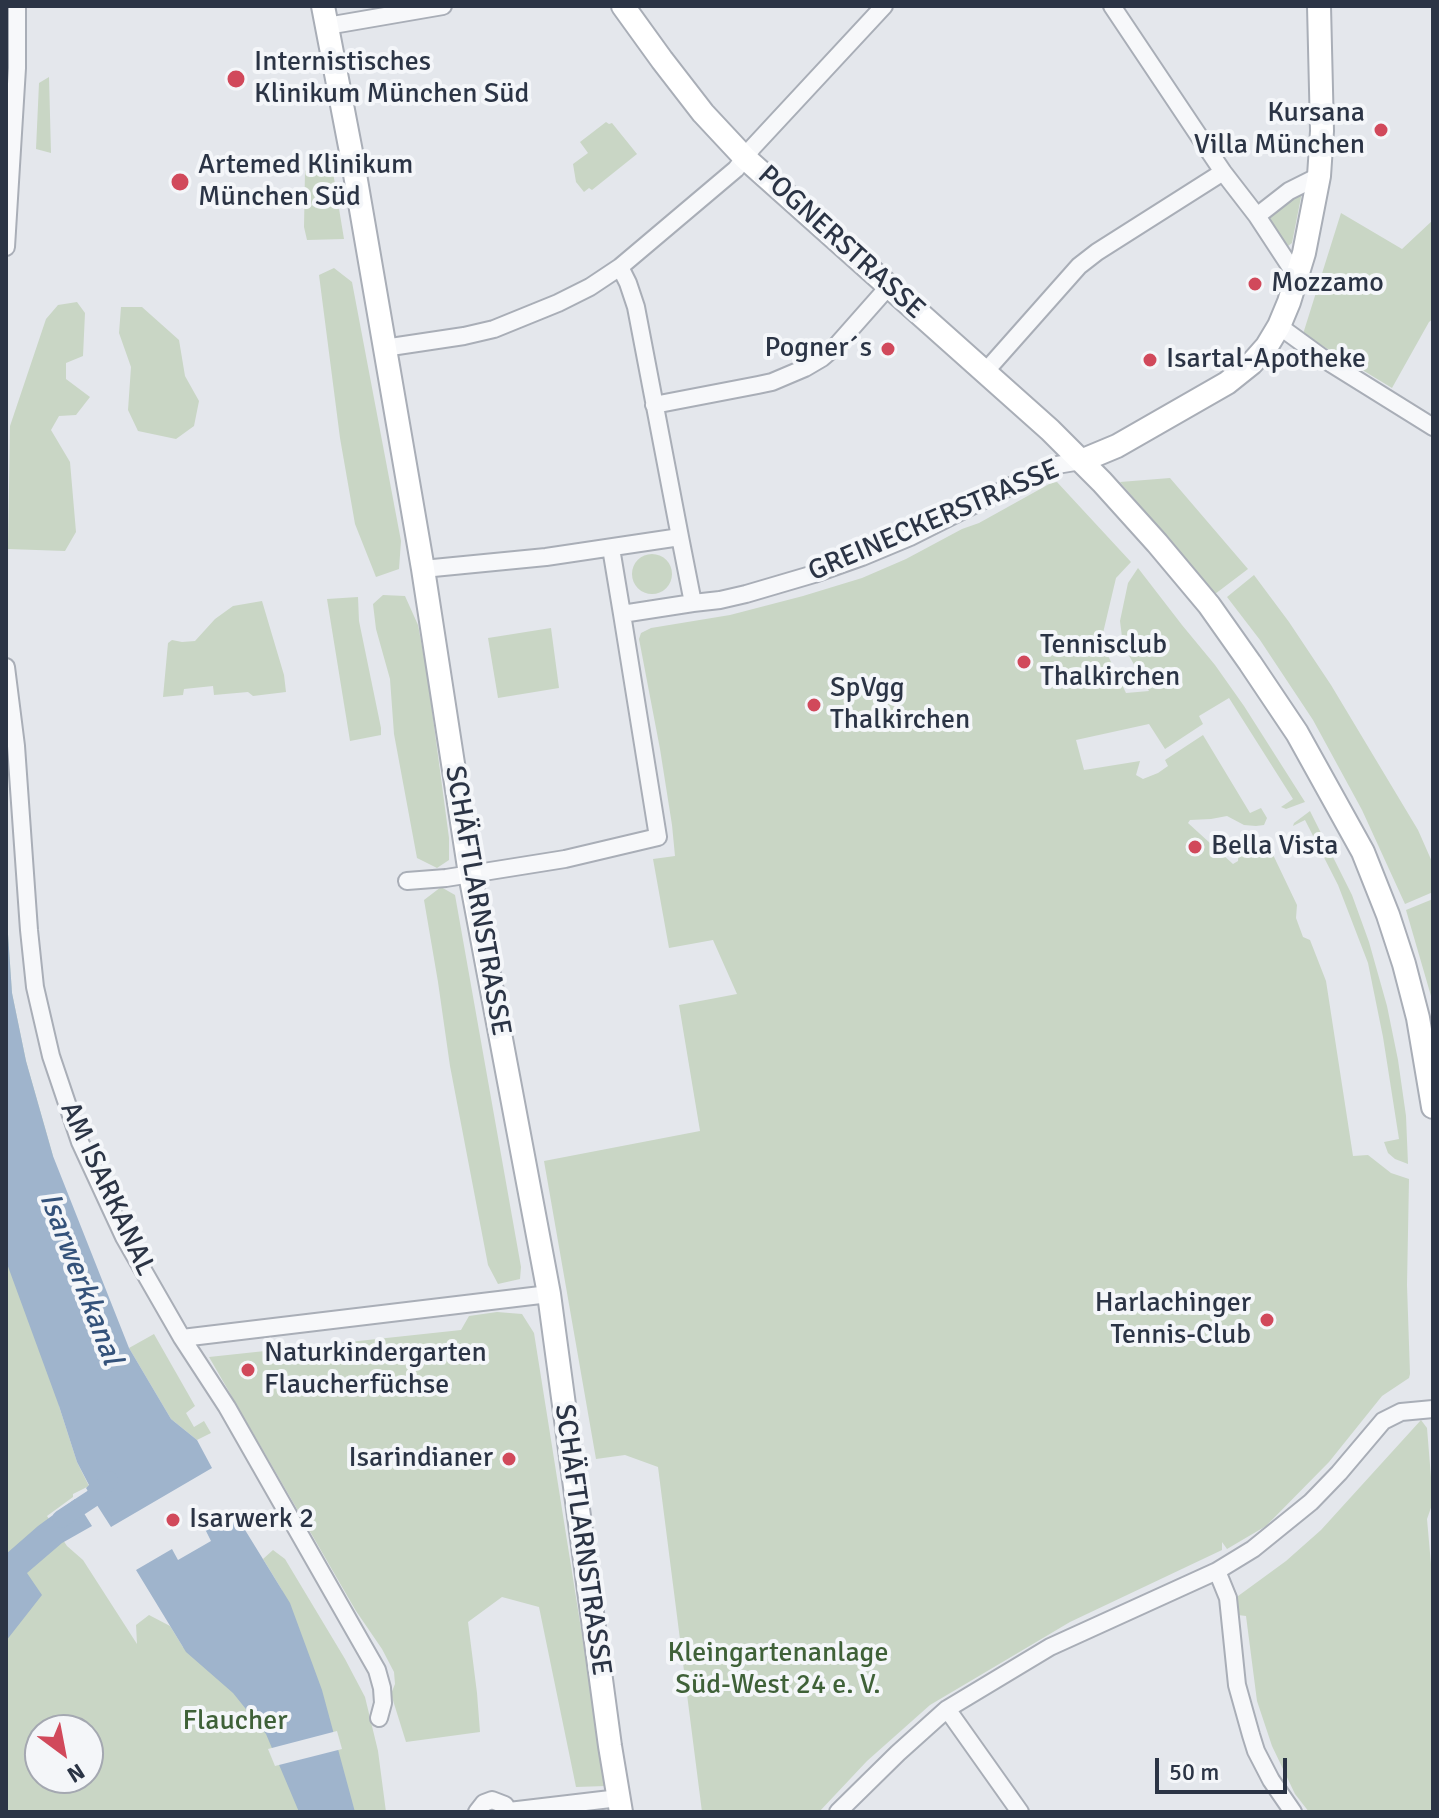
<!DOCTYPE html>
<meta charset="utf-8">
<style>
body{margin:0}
#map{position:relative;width:1439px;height:1818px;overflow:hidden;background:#e4e7ec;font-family:Signika,sans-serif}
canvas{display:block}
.frame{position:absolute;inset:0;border:8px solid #2b3445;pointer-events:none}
.north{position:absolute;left:24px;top:1714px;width:80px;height:80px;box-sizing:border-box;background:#f4f6f9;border:2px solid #a4a8b1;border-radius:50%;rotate:148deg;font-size:22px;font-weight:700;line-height:32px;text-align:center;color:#2b3445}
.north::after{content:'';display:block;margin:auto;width:28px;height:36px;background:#d1495b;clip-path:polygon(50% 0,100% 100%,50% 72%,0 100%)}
.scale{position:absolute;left:1155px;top:1758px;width:132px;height:36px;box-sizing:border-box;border:4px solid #2b3445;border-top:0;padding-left:10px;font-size:24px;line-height:28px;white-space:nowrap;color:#2b3445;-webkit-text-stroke:6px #f4f6f9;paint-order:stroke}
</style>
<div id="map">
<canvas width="1439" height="1818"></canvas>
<div class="frame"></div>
<div class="north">N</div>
<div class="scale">50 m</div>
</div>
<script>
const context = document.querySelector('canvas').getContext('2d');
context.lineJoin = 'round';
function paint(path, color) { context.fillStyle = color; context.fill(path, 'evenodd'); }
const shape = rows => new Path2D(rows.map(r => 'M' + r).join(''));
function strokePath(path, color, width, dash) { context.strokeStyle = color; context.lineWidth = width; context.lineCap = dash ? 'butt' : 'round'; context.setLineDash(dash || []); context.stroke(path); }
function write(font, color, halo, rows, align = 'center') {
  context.font = font + ' Signika,sans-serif'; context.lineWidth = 8; context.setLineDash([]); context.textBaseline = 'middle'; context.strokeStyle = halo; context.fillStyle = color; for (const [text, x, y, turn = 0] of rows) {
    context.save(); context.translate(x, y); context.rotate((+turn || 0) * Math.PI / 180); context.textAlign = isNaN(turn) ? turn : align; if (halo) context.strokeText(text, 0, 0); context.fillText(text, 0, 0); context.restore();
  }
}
const green = shape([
 [49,77,51,153,36,149,39,83],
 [606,122,609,124,612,123,637,154,592,190,589,188,584,192,576,182,573,164,588,153,580,142],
 [324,164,332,166,344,239,307,240,304,227,305,171,310,167],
 [1302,192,1292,243,1288,246,1272,224,1270,219,1271,213],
 [1341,213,1402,249,1433,220,1433,319,1429,322,1392,388,1303,334],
 [334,268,352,282,401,541,399,569,376,577,355,524,340,438,319,275],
 [77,302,85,313,83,356,66,363,66,379,90,397,76,415,59,416,51,430,70,462,76,532,65,551,8,549,10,426,46,319,58,305],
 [121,307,142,307,179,340,185,376,199,401,194,426,176,439,138,431,128,410,131,367,119,333],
 [1170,478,1248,569,1215,594,1120,482],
 [1057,482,1131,562,1116,578,1103,633,1098,635,1126,693,1149,691,1123,645,1120,621,1128,583,1138,568,1182,625,1215,665,1244,706,1305,802,1286,809,1281,807,1293,799,1229,698,1199,716,1203,724,1165,749,1149,724,1076,740,1084,770,1140,761,1136,775,1143,779,1158,773,1168,766,1165,760,1203,735,1250,813,1261,808,1267,818,1264,825,1256,826,1244,825,1227,816,1211,819,1190,820,1188,823,1233,864,1238,861,1239,850,1244,839,1252,837,1266,840,1297,905,1296,918,1303,937,1310,940,1326,981,1353,1156,1368,1155,1391,1173,1409,1179,1407,1285,1410,1374,1409,1378,1382,1396,1329,1462,1266,1526,1227,1549,1222,1542,1222,1550,1070,1622,930,1705,867,1761,819,1812,702,1812,658,1467,625,1455,596,1459,544,1161,700,1131,679,1005,737,994,713,940,669,948,653,859,675,856,672,825,660,749,639,639,641,633,651,628,730,615,803,596,862,578,906,559,962,529,979,523,1051,483],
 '632 574a20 20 0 1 1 40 0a20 20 0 1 1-40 0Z',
 [1254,575,1289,622,1331,685,1418,830,1433,864,1433,892,1405,904,1362,810,1313,720,1260,640,1227,597],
 [383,595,405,596,418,625,427,673,449,838,449,860,437,868,417,858,394,734,390,679,376,629,373,604],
 [358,597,359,621,381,728,381,735,350,741,327,599],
 [262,601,284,675,286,692,253,696,248,692,214,695,213,686,184,689,183,695,163,697,168,643,172,640,182,642,195,641,215,619,233,606],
 [551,628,559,688,498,698,488,638],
 [1310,811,1352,895,1369,942,1387,1006,1398,1060,1406,1116,1408,1164,1395,1159,1388,1153,1384,1142,1399,1139,1383,1037,1368,963,1338,885,1305,820,1293,826,1294,823],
 [441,887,455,895,521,1267,520,1279,498,1284,488,1265,450,1066,438,982,424,900],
 [1433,899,1433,998,1431,996,1406,910],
 [6,905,12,993,26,1061,53,1156,59,1406,77,1462,89,1486,73,1494,73,1497,47,1516,67,1546,83,1560,137,1644,136,1625,149,1615,170,1626,183,1647,282,1590,263,1559,273,1550,285,1559,345,1659,365,1697,378,1751,386,1812,6,1812],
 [40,1730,88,1730,88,1778,40,1778],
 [497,1312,522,1314,534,1333,606,1786,576,1787,539,1607,502,1597,468,1622,477,1693,480,1732,406,1742,391,1694,395,1684,394,1672,382,1649,356,1611,209,1357,461,1330,469,1316],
 [154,1334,195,1406,186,1413,194,1427,204,1421,211,1433,197,1440,171,1419,129,1348],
 [1421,1420,1427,1428,1433,1502,1427,1519,1433,1587,1433,1812,1309,1812,1295,1794,1272,1746,1257,1701,1246,1616,1238,1615,1234,1599,1286,1561,1321,1530]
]);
const water = shape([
 [6,905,12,993,26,1061,53,1156,129,1348,171,1419,197,1440,212,1468,111,1527,86,1488,89,1485,77,1462,59,1406,6,1261],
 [75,1499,92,1526,62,1543,27,1573,42,1595,6,1641,6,1554,38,1526],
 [234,1512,290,1603,322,1690,355,1812,299,1812,266,1734,233,1693,186,1652,136,1570,172,1549,178,1560,211,1541,205,1529]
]);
const pier = shape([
 [337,1731,342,1749,275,1766,268,1749]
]);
const canal = shape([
 [61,1519,93,1498,109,1480]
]);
const street = shape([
 [1112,6,1223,172,1257,216,1297,277],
 [327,26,443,6],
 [1257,216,1289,191,1319,176],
 [6,247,17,68,17,6],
 [620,267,628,283,636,307,680,537],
 [1279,326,1327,361,1433,427],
 [384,348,464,336,494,329,558,303,590,287,620,267,736,169,753,147,884,6],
 [985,372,1079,266,1097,252,1223,172],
 [654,405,758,385,772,382,805,368,822,358,836,346,889,286],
 [423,569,546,557,680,537,693,603,622,614,611,548],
 [693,603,720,600,746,594,814,574,862,557,910,537,1051,466,1081,461],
 [6,667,16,746,29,930,35,987,51,1056,80,1142,124,1237,182,1338,227,1407,377,1670,382,1688,383,1703,379,1718],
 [407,881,446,878,565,859,658,837,622,614],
 [182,1338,549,1294],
 [1217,1571,1228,1598,1237,1685,1251,1735,1256,1751,1271,1780,1293,1812],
 [947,1709,1020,1812],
 [509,1811,619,1798],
 [477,1812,484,1803,492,1800,505,1805,509,1812],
 [838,1812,898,1753,947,1709,1050,1647,1217,1571,1253,1549,1311,1502,1339,1473,1383,1421,1401,1412,1433,1409]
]);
const secondary = shape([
 [323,6,352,157,423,569,470,874,549,1294,610,1746,621,1812],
 [623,6,662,60,703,113,745,158,1050,430,1102,482,1157,543,1209,605,1250,663,1297,733,1363,852,1388,915,1404,964,1418,1018,1433,1107],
 [1081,461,1117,446,1227,383,1252,363,1267,346,1279,326,1289,302,1304,253,1319,176,1322,131,1319,6]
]);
const markers = [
 [236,79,10,"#d1495b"],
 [1381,130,8,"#d1495b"],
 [180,182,10,"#d1495b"],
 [1255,284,8,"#d1495b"],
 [888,349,8,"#d1495b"],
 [1150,360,8,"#d1495b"],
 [1024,662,8,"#d1495b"],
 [814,705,8,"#d1495b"],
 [1195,847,8,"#d1495b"],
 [1267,1320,8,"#d1495b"],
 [248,1370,8,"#d1495b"],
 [509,1459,8,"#d1495b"],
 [173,1520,8,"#d1495b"]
];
const poiNames = [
 ["Internistisches",254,63],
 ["Klinikum München Süd",254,95],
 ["Kursana",1365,114,"right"],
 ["Villa München",1365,146,"right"],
 ["Artemed Klinikum",198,166],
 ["München Süd",198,198],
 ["Mozzamo",1271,284],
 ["Pogner´s",872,349,"right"],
 ["Isartal-Apotheke",1166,360],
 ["Tennisclub",1040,646],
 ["Thalkirchen",1040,678],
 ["SpVgg",830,689],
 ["Thalkirchen",830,721],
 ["Bella Vista",1211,847],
 ["Harlachinger",1251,1304,"right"],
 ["Tennis-Club",1251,1336,"right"],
 ["Naturkindergarten",264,1354],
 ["Flaucherfüchse",264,1386],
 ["Isarindianer",493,1459,"right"],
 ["Isarwerk 2",189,1520]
];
const streetNames = [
 ["POGNERSTRASSE",841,243,42],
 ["GREINECKERSTRASSE",934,521,-23],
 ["SCHÄFTLARNSTRASSE",477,901,80],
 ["AM ISARKANAL",107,1189,65],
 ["SCHÄFTLARNSTRASSE",582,1540,82]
];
const parkNames = [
 ["Kleingartenanlage",778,1654],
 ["Süd-West 24 e. V.",778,1686],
 ["Flaucher",235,1722]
];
const waterNames = [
 ["Isarwerkkanal",80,1279,69]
];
paint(green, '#c9d6c5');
paint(water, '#9fb4cc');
paint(pier, '#e4e7ec');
strokePath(canal, '#9fb4cc', 18);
strokePath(street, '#a9aeb7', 20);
strokePath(secondary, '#a9aeb7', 26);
strokePath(street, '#f7f8fa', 16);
strokePath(secondary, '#fff', 22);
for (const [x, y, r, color] of markers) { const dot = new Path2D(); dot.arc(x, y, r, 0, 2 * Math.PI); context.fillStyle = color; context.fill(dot); strokePath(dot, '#f4f6f9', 3); }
write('28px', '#2b3445', '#f4f6f9', poiNames, 'left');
write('28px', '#2b3445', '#f4f6f9', streetNames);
write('28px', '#3f6138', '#f4f6f9', parkNames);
write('italic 30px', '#34527a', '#f4f6f9', waterNames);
</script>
